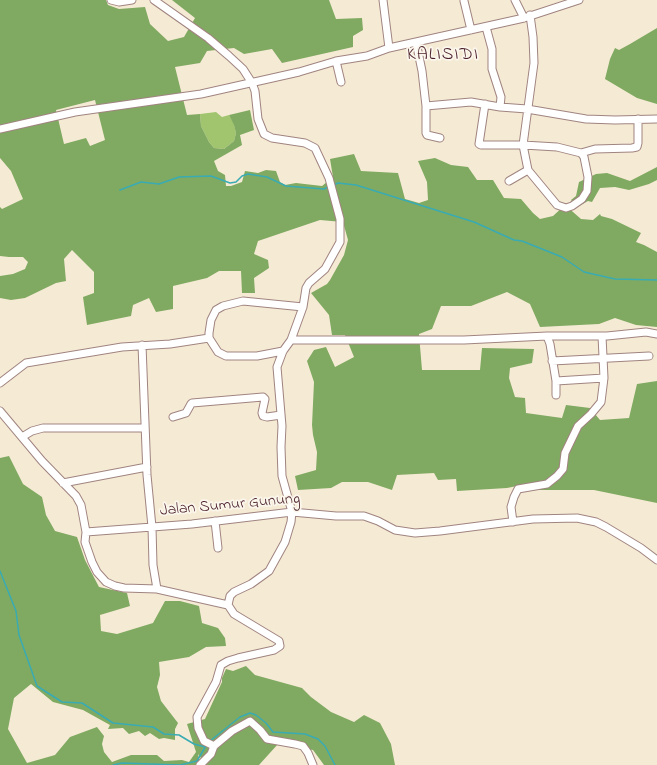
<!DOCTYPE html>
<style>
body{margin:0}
canvas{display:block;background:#f5ead4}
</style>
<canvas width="657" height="765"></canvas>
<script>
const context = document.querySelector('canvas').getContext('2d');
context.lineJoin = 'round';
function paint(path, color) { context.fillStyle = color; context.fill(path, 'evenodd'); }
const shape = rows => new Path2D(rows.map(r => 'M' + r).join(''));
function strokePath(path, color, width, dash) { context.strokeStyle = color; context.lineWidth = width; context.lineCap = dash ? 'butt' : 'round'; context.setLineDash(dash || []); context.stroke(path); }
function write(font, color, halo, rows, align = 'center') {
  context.font = font + ' "Indie Flower",sans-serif'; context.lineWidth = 3.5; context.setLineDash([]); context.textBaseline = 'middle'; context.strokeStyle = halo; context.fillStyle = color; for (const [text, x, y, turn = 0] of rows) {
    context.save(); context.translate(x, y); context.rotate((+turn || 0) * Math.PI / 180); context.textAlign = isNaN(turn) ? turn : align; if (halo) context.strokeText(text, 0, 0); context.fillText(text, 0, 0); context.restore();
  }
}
const green = shape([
 [216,112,222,117,229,115,234,124,236,133,234,141,224,149,214,148,209,142,201,126,200,114]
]);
const forest = shape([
 [0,0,106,0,108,5,119,9,145,7,150,24,168,41,184,37,195,18,172,0,329,0,336,19,362,18,363,30,353,36,353,47,282,63,272,49,244,54,234,48,207,51,200,63,175,67,187,115,200,114,201,126,209,142,214,148,224,149,234,141,236,133,234,125,229,115,250,110,254,130,240,135,242,145,214,161,218,171,225,175,226,186,231,186,242,182,245,171,258,173,266,170,276,171,280,182,285,185,296,183,322,186,333,177,330,159,354,154,361,171,398,173,405,199,419,203,428,200,427,182,418,161,435,158,451,165,468,167,477,180,493,180,504,198,521,199,533,213,540,219,553,216,565,205,581,219,593,220,600,214,601,216,612,219,641,233,636,242,644,245,657,252,657,327,636,325,615,318,599,324,540,327,530,304,507,292,471,306,441,306,432,329,419,334,422,370,480,370,482,348,534,349,532,363,510,368,509,378,515,397,525,398,526,413,562,418,566,405,590,408,600,420,629,418,637,384,657,381,657,503,594,490,539,490,532,483,507,488,457,491,456,479,438,480,434,473,397,475,392,490,368,482,342,482,331,488,298,490,295,476,316,470,317,452,313,435,312,425,314,382,307,361,314,350,326,347,335,367,354,357,345,335,332,335,329,315,311,293,327,284,330,280,344,255,348,240,343,222,320,220,258,241,254,254,268,260,269,268,254,278,255,293,242,293,241,271,219,271,207,278,173,286,173,309,156,312,149,298,133,305,131,316,87,325,83,297,94,293,94,272,72,250,64,259,66,281,56,283,25,298,11,300,0,298,0,276,13,274,25,269,28,262,23,257,9,257,0,256,0,207,2,209,23,199,11,171,0,158],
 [95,100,105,140,90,146,86,138,64,144,56,110],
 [657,28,657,104,637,98,605,79,610,59,615,48,619,50,630,44],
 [657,167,657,180,649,184,629,190,615,187,600,188,592,202,588,201,577,207,571,200,576,196,579,182,596,174,607,173,630,181],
 [9,456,23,484,42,497,46,515,55,531,77,537,85,560,99,587,127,593,130,606,100,615,101,631,117,634,153,623,165,601,180,601,199,606,202,623,218,628,225,638,226,646,206,647,189,657,159,662,160,675,157,687,161,701,178,723,175,729,175,740,164,738,159,739,150,733,145,736,139,731,129,734,123,728,108,729,110,725,83,710,53,702,31,684,14,698,8,729,27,763,55,755,70,737,97,727,104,736,102,744,104,752,112,762,131,755,157,755,164,761,182,760,189,762,196,752,187,724,205,719,222,682,222,678,226,669,233,671,246,666,255,675,302,688,311,697,331,712,354,722,364,715,380,723,391,744,395,765,324,765,313,750,278,744,259,765,206,765,198,754,200,762,204,765,0,765,0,458]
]);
const stream = shape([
 [334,185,338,183,356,185,474,222,514,240,522,241,562,257,584,272,615,279,657,280],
 [120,190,141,182,159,184,179,177,211,176,230,183,236,182,242,176,248,174,267,177,286,186,324,189,328,187],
 [0,571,16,611,19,635,37,686,62,702,82,703,113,723,153,727,164,734,179,735,194,744,205,747],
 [210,741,240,717,250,713,256,715,266,723,273,732,305,734,318,739,325,746,335,765],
 [113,765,122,763,180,765,197,761,207,744]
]);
const minor = shape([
 [111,0,119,2,132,0],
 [154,0,208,38,229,56,243,69,252,83,255,91,258,119,264,134,272,138,305,143,315,148,329,178,340,219,340,242,325,269,309,283,306,288,303,307,291,340,283,351,277,367,282,426,281,447,282,476,292,512,291,522,285,542,269,571,251,584,234,592,230,596,228,605,234,614,279,641,280,646,274,650,238,658,228,661,221,665,216,682,197,717,198,728,204,741,214,746,211,754,200,765],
 [383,0,389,48],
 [515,0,524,18],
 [464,1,471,30],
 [486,27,492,49,492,69,501,97,500,107],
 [416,42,422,71,426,106,426,133,427,135,440,138],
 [336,61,341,82],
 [485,104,479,144,481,145,523,145,557,147,581,153,584,157,588,177,587,191,582,199,572,206,566,208,557,205,528,170,523,145,534,63,533,37,530,15],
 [426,106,471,102,500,107,527,109,586,119,615,120,657,119],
 [0,129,75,112,201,94,299,72,336,61,367,56,389,48,524,18,579,0],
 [581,153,595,149,632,148,637,147,638,143,638,119],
 [509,181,528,170],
 [547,336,607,336,646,332,657,334],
 [209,338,218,352,226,356,257,356,283,351],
 [291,340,464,340,547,336,550,344,556,381,556,395],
 [142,345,147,475,152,527,153,565,157,589,228,605],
 [552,361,649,356],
 [556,381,604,378],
 [0,383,26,363,122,347,170,344,209,338,209,333,211,320,216,310,223,306,243,301,303,307],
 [0,411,42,461,76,496,81,505,86,532,192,524,292,512,336,516,364,516,378,521,395,530,415,533,440,531,533,519,577,518,596,522,606,527,641,548,657,560],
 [173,417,186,413,191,404,192,403,263,397,265,399,262,413,263,416,267,417,281,415],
 [22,437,32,431,43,428,145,428],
 [63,483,147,467],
 [215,521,218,548],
 [513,522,511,507,514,497,518,489,547,484,557,476,563,469,565,453,578,426,591,414,601,402,604,378,602,336],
 [86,532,85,542,92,562,97,572,106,582,115,586,124,588,157,589],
 [214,746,232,731,250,721,260,730,267,739,295,744,303,746,308,753,313,765]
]);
const streetNames = [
 ["Jalan Sumur Gunung",230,506,-5]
];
const quarterNames = [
 ["KALISIDI",443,56]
];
paint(green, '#a1c56f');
paint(forest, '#80aa62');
strokePath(stream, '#39abb3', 1.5);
strokePath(minor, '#a08480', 9);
strokePath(minor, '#fff', 7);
write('16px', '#4a1f2b', '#fbf7ec', streetNames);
context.letterSpacing = '1px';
write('18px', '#4a1f2b', '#fbf7ec', quarterNames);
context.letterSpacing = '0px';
</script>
